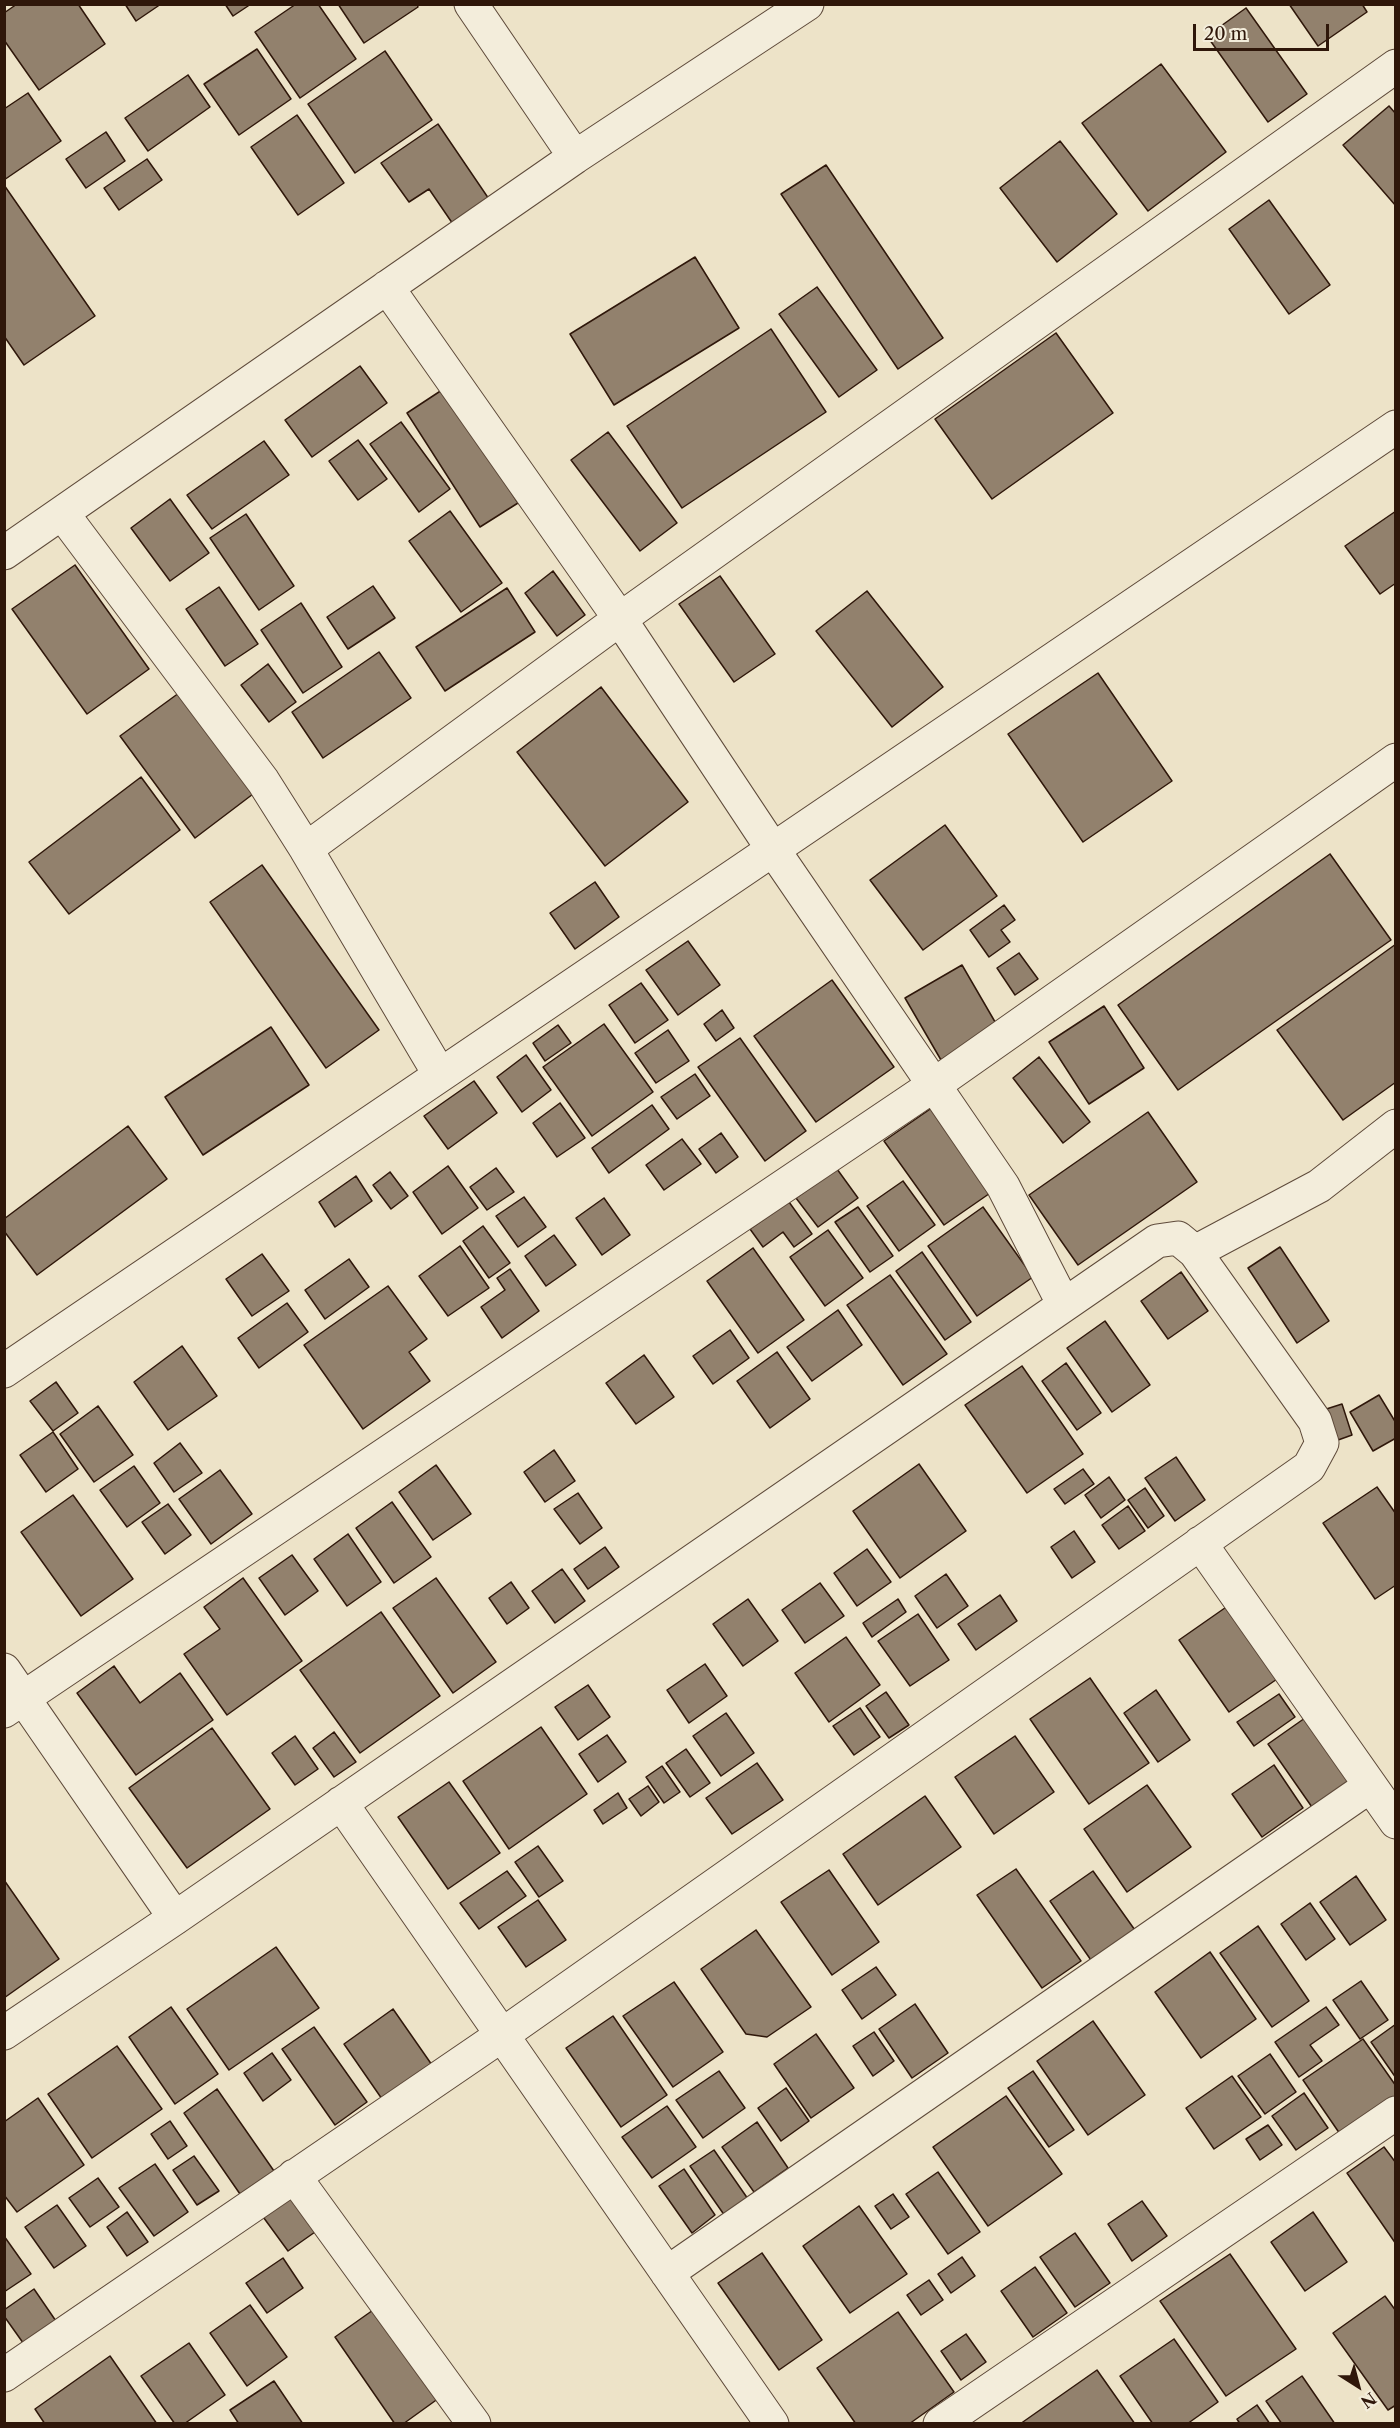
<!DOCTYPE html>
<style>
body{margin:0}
#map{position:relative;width:1400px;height:2428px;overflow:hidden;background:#ede3c8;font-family:"Libre Caslon Text",serif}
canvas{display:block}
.frame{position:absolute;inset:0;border:6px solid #2f170a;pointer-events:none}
.north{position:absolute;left:1328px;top:2356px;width:60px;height:60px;-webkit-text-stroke:4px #f3eddb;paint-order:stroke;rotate:144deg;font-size:16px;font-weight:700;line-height:24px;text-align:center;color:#2f170a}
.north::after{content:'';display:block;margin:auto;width:21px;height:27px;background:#2f170a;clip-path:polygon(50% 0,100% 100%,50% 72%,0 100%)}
.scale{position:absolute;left:1193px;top:24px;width:136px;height:27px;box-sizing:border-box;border:3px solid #2f170a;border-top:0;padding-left:8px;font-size:18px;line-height:21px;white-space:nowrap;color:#2f170a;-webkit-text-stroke:4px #f3eddb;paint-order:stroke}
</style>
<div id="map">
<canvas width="1400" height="2428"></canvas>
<div class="frame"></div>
<div class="north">N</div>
<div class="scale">20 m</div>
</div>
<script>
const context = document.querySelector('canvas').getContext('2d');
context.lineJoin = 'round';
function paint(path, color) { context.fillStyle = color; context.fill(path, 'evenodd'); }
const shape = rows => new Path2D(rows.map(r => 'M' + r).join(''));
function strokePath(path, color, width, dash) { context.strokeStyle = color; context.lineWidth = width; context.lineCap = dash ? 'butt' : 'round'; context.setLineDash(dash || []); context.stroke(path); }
const building = shape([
 [17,4,78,4,105,44,39,90,4,40,4,13,17,4],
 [125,4,161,4,136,21,125,4],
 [225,4,251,4,233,16,225,4],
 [296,4,318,4,356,59,300,98,255,32,296,4],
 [338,4,417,4,418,7,364,43,338,4],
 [1289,4,1362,4,1367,12,1318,46,1289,4],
 [1246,8,1307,94,1268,122,1207,36,1246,8],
 [257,49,291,99,239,135,204,84,257,49],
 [385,51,432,120,355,173,308,104,385,51],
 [1161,64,1226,152,1148,211,1082,123,1161,64],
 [188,75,210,107,148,151,125,118,188,75],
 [28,93,61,141,4,180,4,109,28,93],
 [1389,106,1396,114,1396,206,1343,145,1389,106],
 [297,115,344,183,298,215,251,147,297,115],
 [438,124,493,205,457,230,429,189,409,202,381,163,438,124],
 [106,132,125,161,86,188,66,159,106,132],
 [1060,141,1117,214,1057,262,1000,188,1060,141],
 [147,159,162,180,119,210,104,188,147,159],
 [826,165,943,338,898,369,781,194,826,165],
 [4,185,95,316,24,365,4,336,4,185],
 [1269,200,1330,285,1289,314,1229,229,1269,200],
 [695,257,739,328,614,405,570,334,695,257],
 [817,287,877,370,839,397,779,314,817,287],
 [771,329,826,412,682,508,627,426,771,329],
 [1056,333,1113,413,992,499,935,419,1056,333],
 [360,366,387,403,312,457,285,420,360,366],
 [445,388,518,503,480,527,407,413,445,388],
 [401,422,450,489,419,512,370,444,401,422],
 [608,432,677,523,640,551,571,460,608,432],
 [358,440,387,479,358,500,329,461,358,440],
 [264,441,289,475,212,529,187,495,264,441],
 [170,499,209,553,170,581,131,528,170,499],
 [450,511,502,583,461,612,409,541,450,511],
 [1396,511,1396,583,1380,594,1345,546,1396,511],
 [246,514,294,586,259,610,210,538,246,514],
 [75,565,149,669,87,714,12,609,75,565],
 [553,571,585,615,557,636,525,593,553,571],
 [720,576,775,654,734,682,679,604,720,576],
 [373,586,395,618,348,649,327,617,373,586],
 [219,587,258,644,225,666,186,609,219,587],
 [507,588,535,632,445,691,416,647,507,588],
 [867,591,943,687,892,727,816,631,867,591],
 [301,603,342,667,303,693,261,630,301,603],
 [379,652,411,698,323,758,292,712,379,652],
 [268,664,296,702,269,722,241,685,268,664],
 [1098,673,1172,781,1083,842,1008,734,1098,673],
 [601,687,688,802,605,866,517,752,601,687],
 [183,690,257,791,195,838,120,736,183,690],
 [141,777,180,830,69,914,29,862,141,777],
 [945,825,997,896,923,950,870,880,945,825],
 [1330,854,1391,940,1178,1090,1118,1005,1330,854],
 [262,865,379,1030,326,1068,210,902,262,865],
 [595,882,619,917,575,949,550,913,595,882],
 [1004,905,1015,920,1001,930,1010,942,989,957,970,930,1004,905],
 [688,941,720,985,678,1015,646,970,688,941],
 [1396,944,1396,1082,1343,1120,1277,1030,1396,944],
 [1019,953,1038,979,1015,995,997,968,1019,953],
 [962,965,998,1027,941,1060,905,998,962,965],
 [832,980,894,1067,816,1122,754,1036,832,980],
 [641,983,668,1020,635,1043,609,1005,641,983],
 [1104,1006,1144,1068,1089,1104,1049,1042,1104,1006],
 [722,1010,734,1028,716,1041,704,1024,722,1010],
 [604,1024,653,1092,592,1136,543,1067,604,1024],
 [558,1025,571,1043,545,1061,533,1043,558,1025],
 [271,1027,309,1085,203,1155,165,1097,271,1027],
 [668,1030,689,1061,656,1083,635,1053,668,1030],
 [740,1038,806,1131,765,1161,698,1067,740,1038],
 [526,1055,551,1090,522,1112,497,1077,526,1055],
 [1039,1057,1090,1122,1063,1143,1013,1078,1039,1057],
 [695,1074,710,1096,677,1119,661,1097,695,1074],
 [474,1081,497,1113,448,1149,424,1116,474,1081],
 [560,1103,585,1138,557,1157,533,1123,560,1103],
 [652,1105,669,1129,609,1173,592,1148,652,1105],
 [936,1105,996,1189,944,1225,884,1141,936,1105],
 [1148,1112,1197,1182,1078,1265,1029,1195,1148,1112],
 [128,1126,167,1179,37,1275,4,1231,4,1219,128,1126],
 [721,1133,738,1157,716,1173,699,1149,721,1133],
 [682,1139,701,1164,664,1190,646,1165,682,1139],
 [448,1166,478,1208,442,1234,413,1192,448,1166],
 [496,1168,514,1192,487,1210,470,1187,496,1168],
 [837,1169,858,1198,818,1227,796,1198,837,1169],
 [390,1172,408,1196,391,1209,373,1185,390,1172],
 [356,1176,372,1201,335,1227,319,1202,356,1176],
 [903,1181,935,1225,899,1251,867,1206,903,1181],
 [524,1197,546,1227,518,1247,496,1216,524,1197],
 [604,1198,630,1235,602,1255,576,1218,604,1198],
 [789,1202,812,1234,794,1247,783,1232,763,1247,750,1229,789,1202],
 [858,1207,893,1256,870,1272,835,1222,858,1207],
 [983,1207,1033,1277,977,1316,928,1246,983,1207],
 [483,1226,510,1263,489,1278,463,1241,483,1226],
 [828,1230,863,1278,825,1306,790,1257,828,1230],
 [554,1235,576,1265,546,1286,525,1256,554,1235],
 [460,1246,489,1288,448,1316,419,1276,460,1246],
 [1280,1247,1329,1321,1297,1343,1248,1268,1280,1247],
 [753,1248,804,1320,758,1353,707,1281,753,1248],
 [922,1252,971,1322,945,1340,896,1271,922,1252],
 [262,1254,289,1291,252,1316,226,1279,262,1254],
 [349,1259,369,1287,325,1319,305,1290,349,1259],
 [510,1269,539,1311,502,1338,481,1307,505,1290,497,1278,510,1269],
 [1181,1272,1208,1311,1168,1339,1141,1301,1181,1272],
 [890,1275,947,1354,903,1385,847,1305,890,1275],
 [388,1286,427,1339,409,1352,430,1381,363,1429,304,1345,388,1286],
 [287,1303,308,1332,259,1368,238,1338,287,1303],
 [838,1310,862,1345,812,1381,787,1347,838,1310],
 [1105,1321,1150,1385,1112,1412,1067,1348,1105,1321],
 [730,1330,749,1358,713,1384,693,1356,730,1330],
 [182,1346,217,1396,168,1430,134,1382,182,1346],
 [777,1352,810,1399,770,1428,737,1381,777,1352],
 [644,1355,674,1397,636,1424,606,1383,644,1355],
 [1066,1363,1101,1413,1077,1430,1042,1381,1066,1363],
 [1022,1366,1083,1454,1027,1493,965,1405,1022,1366],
 [56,1382,78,1413,53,1431,30,1401,56,1382],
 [1379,1395,1396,1423,1396,1438,1373,1451,1350,1412,1379,1395],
 [1342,1404,1352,1435,1327,1444,1317,1412,1342,1404],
 [98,1406,133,1455,94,1482,60,1434,98,1406],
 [53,1432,78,1469,46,1492,20,1455,53,1432],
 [180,1443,202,1473,174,1492,154,1463,180,1443],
 [554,1450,575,1481,545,1502,524,1472,554,1450],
 [1176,1457,1205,1500,1175,1521,1145,1478,1176,1457],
 [919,1464,966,1531,900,1578,853,1511,919,1464],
 [436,1465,471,1514,433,1540,399,1492,436,1465],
 [134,1466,160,1503,127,1527,100,1490,134,1466],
 [1083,1469,1094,1484,1065,1504,1054,1489,1083,1469],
 [220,1470,252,1514,211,1544,179,1499,220,1470],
 [1109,1477,1125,1500,1101,1518,1085,1495,1109,1477],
 [1377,1487,1396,1514,1396,1585,1375,1599,1323,1523,1377,1487],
 [1145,1488,1164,1516,1148,1528,1128,1500,1145,1488],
 [578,1493,602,1528,580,1544,554,1509,578,1493],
 [73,1495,133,1579,81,1616,21,1532,73,1495],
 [392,1502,431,1557,394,1583,356,1528,392,1502],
 [168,1504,191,1535,165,1554,142,1522,168,1504],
 [1128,1506,1145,1531,1119,1549,1102,1525,1128,1506],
 [1074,1531,1095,1562,1072,1578,1051,1547,1074,1531],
 [348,1534,381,1582,347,1606,314,1559,348,1534],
 [605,1547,619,1567,588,1589,574,1569,605,1547],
 [867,1549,891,1582,857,1606,834,1573,867,1549],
 [292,1555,318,1591,285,1615,259,1578,292,1555],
 [562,1569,585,1601,555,1623,532,1591,562,1569],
 [946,1574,968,1606,937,1628,915,1596,946,1574],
 [243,1578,302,1661,227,1715,184,1654,220,1629,204,1607,243,1578],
 [436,1578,496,1662,453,1693,393,1608,436,1578],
 [511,1582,529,1608,507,1624,489,1598,511,1582],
 [820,1583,844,1616,805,1643,782,1610,820,1583],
 [1000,1595,1017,1621,976,1650,958,1624,1000,1595],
 [748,1599,778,1641,743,1666,713,1624,748,1599],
 [898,1599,906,1612,872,1637,863,1623,898,1599],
 [1232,1603,1283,1675,1229,1712,1179,1640,1232,1603],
 [381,1612,440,1696,360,1753,300,1670,381,1612],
 [918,1614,949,1660,910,1686,878,1641,918,1614],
 [846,1637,880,1685,829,1722,795,1673,846,1637],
 [705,1664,727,1696,689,1723,667,1690,705,1664],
 [114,1666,140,1703,180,1673,213,1720,136,1775,77,1693,114,1666],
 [1090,1678,1149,1763,1089,1804,1030,1719,1090,1678],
 [588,1685,610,1717,578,1740,555,1707,588,1685],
 [1156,1690,1190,1740,1158,1762,1124,1713,1156,1690],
 [886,1692,909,1725,889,1738,866,1706,886,1692],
 [1279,1694,1295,1717,1254,1746,1237,1722,1279,1694],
 [860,1708,880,1737,854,1755,833,1726,860,1708],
 [726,1713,754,1753,721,1776,693,1736,726,1713],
 [1305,1718,1351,1784,1314,1810,1268,1744,1305,1718],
 [541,1727,587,1794,509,1849,463,1781,541,1727],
 [212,1728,270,1809,187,1868,129,1788,212,1728],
 [334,1732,356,1762,334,1777,313,1748,334,1732],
 [607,1735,626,1762,598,1782,579,1754,607,1735],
 [295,1736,318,1769,295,1785,272,1753,295,1736],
 [1015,1736,1054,1792,994,1834,955,1777,1015,1736],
 [686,1749,710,1783,690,1797,666,1763,686,1749],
 [757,1763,783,1800,732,1834,706,1798,757,1763],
 [1274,1765,1303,1808,1262,1837,1232,1794,1274,1765],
 [662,1766,680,1792,664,1803,646,1777,662,1766],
 [449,1782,500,1853,448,1889,398,1817,449,1782],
 [1147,1785,1191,1847,1127,1892,1084,1829,1147,1785],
 [648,1786,659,1802,641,1816,629,1799,648,1786],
 [618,1793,627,1808,603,1824,594,1810,618,1793],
 [925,1796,961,1847,878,1905,843,1854,925,1796],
 [538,1846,563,1881,539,1897,515,1862,538,1846],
 [1016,1869,1081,1961,1042,1988,977,1895,1016,1869],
 [829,1870,879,1942,832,1975,781,1902,829,1870],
 [507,1871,526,1896,479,1929,460,1903,507,1871],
 [1093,1871,1137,1933,1093,1963,1050,1901,1093,1871],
 [1356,1876,1386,1920,1350,1945,1320,1902,1356,1876],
 [4,1880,59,1959,4,1998,4,1880],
 [538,1900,566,1940,526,1967,498,1927,538,1900],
 [1310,1903,1335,1939,1306,1960,1281,1924,1310,1903],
 [1258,1926,1309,2001,1272,2027,1220,1953,1258,1926],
 [756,1930,811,2007,767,2037,746,2034,701,1969,756,1930],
 [276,1947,319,2008,229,2070,187,2009,276,1947],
 [1210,1952,1256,2019,1201,2058,1155,1992,1210,1952],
 [876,1967,896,1995,862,2019,842,1990,876,1967],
 [1361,1981,1388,2020,1360,2039,1333,2000,1361,1981],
 [674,1982,723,2052,673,2087,623,2016,674,1982],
 [915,2004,948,2053,912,2078,879,2029,915,2004],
 [171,2007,218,2074,175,2104,129,2037,171,2007],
 [1326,2007,1339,2025,1310,2045,1322,2061,1299,2077,1275,2042,1326,2007],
 [393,2009,432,2065,382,2099,344,2044,393,2009],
 [613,2016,667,2095,621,2127,566,2048,613,2016],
 [1093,2021,1145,2095,1088,2135,1037,2061,1093,2021],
 [1396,2024,1396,2078,1371,2042,1396,2024],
 [314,2027,367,2102,335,2125,282,2049,314,2027],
 [874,2032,894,2061,873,2076,853,2046,874,2032],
 [816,2034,854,2088,811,2118,774,2064,816,2034],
 [1363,2039,1396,2086,1396,2096,1340,2134,1303,2080,1363,2039],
 [117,2046,162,2109,92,2158,48,2094,117,2046],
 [272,2053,291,2080,263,2101,244,2073,272,2053],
 [1270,2054,1296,2092,1265,2114,1238,2076,1270,2054],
 [719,2071,745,2108,703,2138,676,2100,719,2071],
 [1033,2071,1074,2130,1049,2147,1008,2088,1033,2071],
 [1232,2076,1261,2117,1214,2149,1186,2108,1232,2076],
 [786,2088,809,2121,781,2141,758,2108,786,2088],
 [217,2089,274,2171,240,2194,184,2113,217,2089],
 [1304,2093,1328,2128,1296,2150,1272,2116,1304,2093],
 [1006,2096,1062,2174,988,2226,933,2147,1006,2096],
 [38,2098,84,2165,17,2212,4,2195,4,2122,38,2098],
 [667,2106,696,2147,652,2178,622,2137,667,2106],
 [170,2121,187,2146,168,2159,151,2134,170,2121],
 [757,2122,788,2168,754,2192,722,2147,757,2122],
 [1268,2125,1282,2145,1260,2160,1246,2139,1268,2125],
 [1384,2147,1396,2163,1396,2244,1347,2173,1384,2147],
 [714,2150,748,2199,725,2216,690,2166,714,2150],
 [194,2156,219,2191,197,2205,173,2170,194,2156],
 [155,2164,188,2212,154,2236,119,2188,155,2164],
 [684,2169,715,2215,692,2233,659,2186,684,2169],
 [938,2172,980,2232,948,2254,906,2194,938,2172],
 [98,2178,119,2207,90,2227,69,2198,98,2178],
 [298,2188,325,2225,288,2251,261,2214,298,2188],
 [893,2194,909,2217,891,2229,875,2206,893,2194],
 [1142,2201,1167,2236,1132,2261,1108,2224,1142,2201],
 [57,2205,86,2246,54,2268,25,2227,57,2205],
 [859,2206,907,2274,850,2313,803,2246,859,2206],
 [127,2212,148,2242,127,2256,107,2227,127,2212],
 [1313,2212,1347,2262,1305,2291,1271,2242,1313,2212],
 [1075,2233,1110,2283,1075,2307,1040,2257,1075,2233],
 [4,2236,31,2274,4,2292,4,2236],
 [762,2253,822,2340,779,2370,718,2283,762,2253],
 [1230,2254,1296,2349,1226,2396,1160,2301,1230,2254],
 [962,2257,975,2276,951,2293,938,2274,962,2257],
 [283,2258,303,2288,267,2313,246,2283,283,2258],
 [1035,2267,1067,2313,1033,2337,1001,2291,1035,2267],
 [929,2280,943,2300,921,2315,907,2295,929,2280],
 [34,2289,58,2324,26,2347,4,2316,4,2310,34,2289],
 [1385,2296,1396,2311,1396,2405,1388,2410,1333,2333,1385,2296],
 [383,2303,446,2393,403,2424,395,2424,335,2337,383,2303],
 [250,2305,287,2357,247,2386,210,2333,250,2305],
 [898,2312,954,2392,909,2424,856,2424,817,2368,898,2312],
 [966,2334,986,2362,961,2380,941,2351,966,2334],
 [1174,2339,1218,2402,1187,2424,1153,2424,1120,2376,1174,2339],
 [189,2343,225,2395,184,2424,175,2424,141,2376,189,2343],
 [110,2356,157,2424,45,2424,35,2409,110,2356],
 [1097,2370,1135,2424,1020,2424,1097,2370],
 [1302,2376,1335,2424,1282,2424,1266,2401,1302,2376],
 [274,2381,303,2424,239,2424,230,2410,274,2381],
 [1257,2405,1270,2424,1240,2424,1237,2419,1257,2405]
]);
const minor = shape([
 [471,4,575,157],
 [387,287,620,619,772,848,1003,1186,1064,1305],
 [62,513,263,781,306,849,440,1075],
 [4,553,575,157,807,4],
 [306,849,620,619,1396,66],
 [1195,1252,1319,1186,1396,1126],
 [4,1371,1396,427],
 [1200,1543,1396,1822],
 [4,1670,175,1918],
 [4,1711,934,1085,1396,760],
 [341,1803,772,2424],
 [4,2033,175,1918,1157,1241,1178,1238,1195,1252,1315,1421,1322,1443,1309,1467,502,2035,4,2375],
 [294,2176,474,2424],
 [667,2273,1370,1786],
 [940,2424,1396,2113]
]);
paint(building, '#92816d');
strokePath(building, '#2f170a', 1.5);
strokePath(minor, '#5e4a3a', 35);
strokePath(minor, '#f3eddb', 33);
</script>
